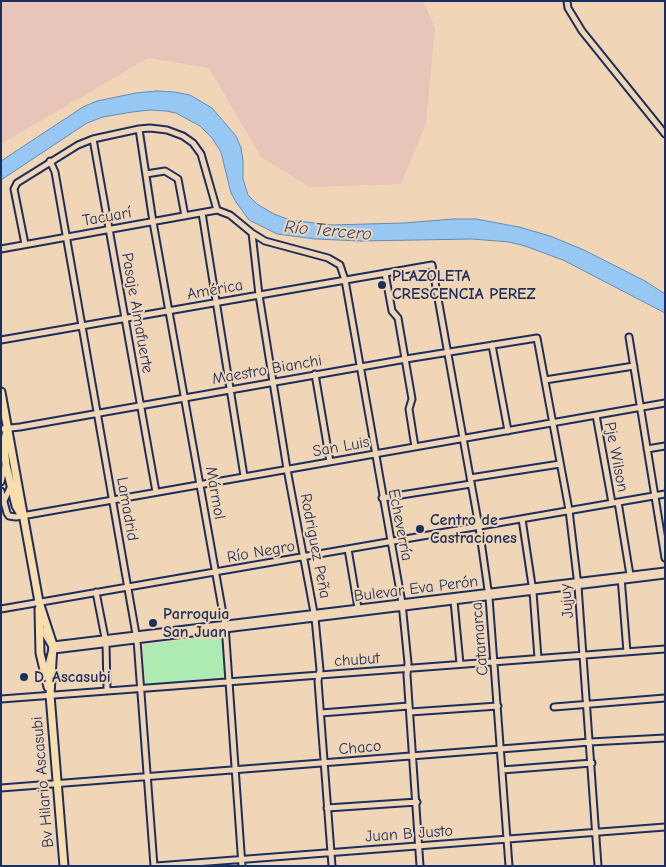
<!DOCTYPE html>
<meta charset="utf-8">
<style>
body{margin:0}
#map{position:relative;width:666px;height:867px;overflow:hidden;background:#f0d5b7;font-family:"Comic Neue",sans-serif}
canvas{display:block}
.frame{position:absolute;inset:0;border:2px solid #1b2f5e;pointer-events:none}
</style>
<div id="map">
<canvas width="666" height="867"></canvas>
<div class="frame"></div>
</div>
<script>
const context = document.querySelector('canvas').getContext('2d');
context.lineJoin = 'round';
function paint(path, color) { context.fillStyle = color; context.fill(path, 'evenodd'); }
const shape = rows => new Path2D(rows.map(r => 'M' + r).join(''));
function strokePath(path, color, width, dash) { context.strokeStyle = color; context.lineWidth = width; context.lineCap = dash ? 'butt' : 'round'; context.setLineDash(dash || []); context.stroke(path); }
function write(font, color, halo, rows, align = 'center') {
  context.font = font + ' "Comic Neue",sans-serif'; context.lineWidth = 4; context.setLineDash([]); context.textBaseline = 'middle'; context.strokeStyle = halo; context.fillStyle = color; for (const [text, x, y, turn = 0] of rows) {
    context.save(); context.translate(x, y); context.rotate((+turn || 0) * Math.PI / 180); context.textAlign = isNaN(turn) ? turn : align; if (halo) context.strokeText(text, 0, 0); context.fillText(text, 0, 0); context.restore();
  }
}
const built = shape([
 [1,1,423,1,435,28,426,123,401,184,309,187,261,157,209,68,148,58,1,144]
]);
const green = shape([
 [222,635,225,677,145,684,143,645]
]);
const water = shape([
 [157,91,174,92,190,95,212,108,236,136,241,148,243,161,243,179,248,195,257,204,274,214,290,220,331,225,404,223,453,219,476,219,519,227,550,236,584,250,645,281,665,294,665,313,563,260,525,246,509,242,472,239,361,241,315,239,277,234,249,220,236,202,231,193,221,152,212,138,200,126,187,119,176,113,166,111,150,110,132,112,103,117,87,123,1,180,1,161,83,107,97,101,136,93,157,91]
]);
const minor = shape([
 [567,1,568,8,582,31,665,134],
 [139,129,153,222,225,625,242,866],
 [93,139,156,492],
 [50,161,55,172,137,640,154,866],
 [146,174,165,171,178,179,185,216],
 [217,210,230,215,252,233,265,241,328,258,340,265,345,280,402,603,408,663,407,675,420,866],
 [202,213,244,476],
 [252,233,259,295,287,469,315,618,320,670,318,681,332,866],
 [25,244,14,189,17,183,78,145,93,139,139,129,150,128,167,130,183,136,193,143,201,154,217,210],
 [1,249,217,210],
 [385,273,392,311,398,318,412,399,409,409,415,447],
 [629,337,665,558],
 [1,340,432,265,479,527,489,597,509,866],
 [492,345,508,431],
 [315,374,330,462],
 [545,380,634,366],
 [596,415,612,503],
 [1,429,20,427,406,359,537,338,569,510,578,586,598,866],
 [647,449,665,446],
 [470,478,560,464],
 [1,482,5,466],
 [1,491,7,513,9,516,16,517,665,403],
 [382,498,471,484],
 [618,502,630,575],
 [3,503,10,488],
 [522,519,533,592,538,658],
 [348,549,358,608],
 [621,577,627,652],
 [96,592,106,643,107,690],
 [454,601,460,664],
 [1,609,665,494],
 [41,628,54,650,665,575],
 [46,673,53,645,665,571],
 [1,699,665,649],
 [554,707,665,698],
 [410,712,498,706],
 [321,713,409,706],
 [502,770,592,763],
 [1,788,590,742,665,738],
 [327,808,417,802],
 [156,866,665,827]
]);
const major = shape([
 [1,392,39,602,53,645,50,695,64,866],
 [7,430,4,445,6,465,16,506,22,516],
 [39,609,40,653,48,687]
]);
const markers = [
 [382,285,5,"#1b2f5e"],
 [420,529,5,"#1b2f5e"],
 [153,623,5,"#1b2f5e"],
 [24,677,5,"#1b2f5e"]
];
const streetNames = [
 ["Tacuarí",107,217,-10],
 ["América",215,290,-10],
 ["Pasaje Almafuerte",137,313,80],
 ["Maestro Bianchi",267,370,-10],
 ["San Luis",341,447,-10],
 ["Pje Wilson",616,457,79],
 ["Mármol",215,493,80],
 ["Lamadrid",127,509,80],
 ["Echeverría",400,525,79],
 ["Rodriguez Peña",315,546,79],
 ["Río Negro",261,552,-10],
 ["Bulevar Eva Perón",416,589,-7],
 ["Jujuy",567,601,-95],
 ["Catamarca",480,639,-95],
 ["chubut",357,660,-4],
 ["Chaco",360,748,-5],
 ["Bv Hilario Ascasubi",43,782,-95],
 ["Juan B Justo",409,834,-4]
];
const poiNames = [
 ["PLAZOLETA",392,276],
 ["CRESCENCIA PEREZ",392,294],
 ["Centro de",430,520],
 ["Castraciones",430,538],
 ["Parroquia",163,614],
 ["San Juan",163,632],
 ["D. Ascasubi",34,677]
];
const waterNames = [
 ["Río Tercero",328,231,5]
];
paint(built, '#e8c5b8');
paint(green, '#adebb2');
paint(water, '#96c8f3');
strokePath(water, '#658bb7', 1);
strokePath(minor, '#1b2f5e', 9);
strokePath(major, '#1b2f5e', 11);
strokePath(minor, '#f0d5b7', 5);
strokePath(major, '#f9deab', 7);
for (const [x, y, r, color] of markers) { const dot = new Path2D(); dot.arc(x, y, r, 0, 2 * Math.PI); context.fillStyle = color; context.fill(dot); strokePath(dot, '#f0d5b7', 2); }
write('16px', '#1b2f5e', '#f0d5b7', streetNames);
write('bold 16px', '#1b2f5e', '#f0d5b7', poiNames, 'left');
write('italic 18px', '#2d4674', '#f0d5b7', waterNames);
</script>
